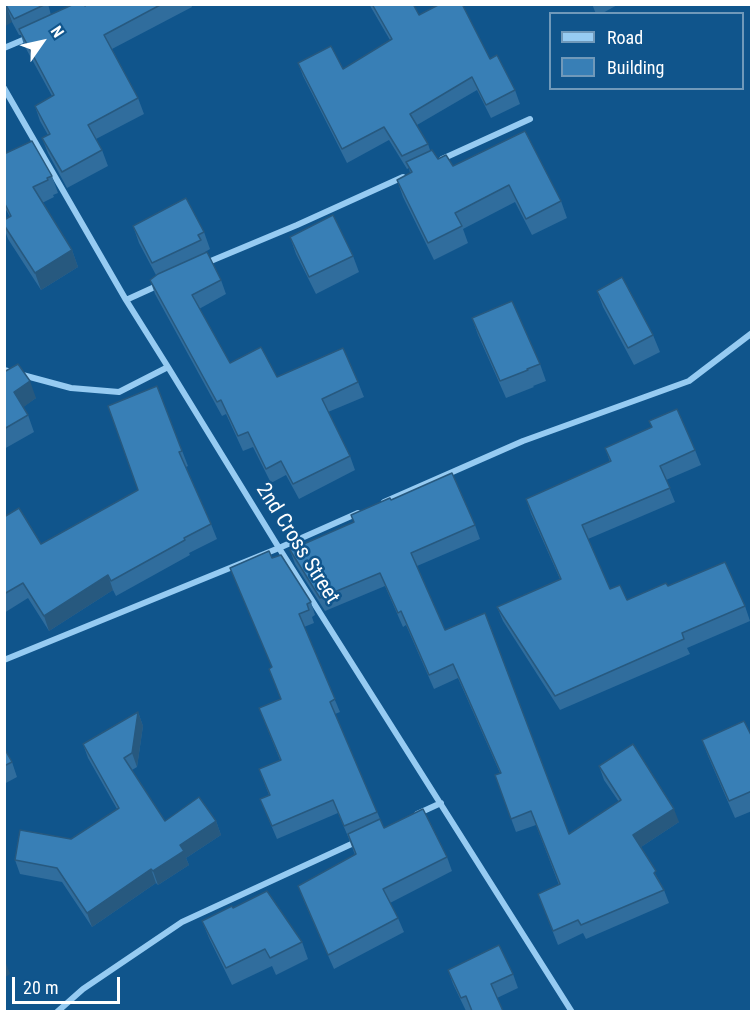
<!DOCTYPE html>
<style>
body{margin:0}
#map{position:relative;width:756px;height:1016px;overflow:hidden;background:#10558c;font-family:"Roboto Condensed",sans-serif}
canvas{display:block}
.frame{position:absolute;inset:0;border:6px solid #fff;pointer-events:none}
.legend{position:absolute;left:549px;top:12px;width:195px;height:78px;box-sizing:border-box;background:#10558c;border:2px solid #7099ba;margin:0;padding:8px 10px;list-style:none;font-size:18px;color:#fff}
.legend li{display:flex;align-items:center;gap:12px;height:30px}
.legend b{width:30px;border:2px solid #7099ba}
.north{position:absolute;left:12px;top:12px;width:60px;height:60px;-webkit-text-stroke:4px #10558c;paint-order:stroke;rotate:56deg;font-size:16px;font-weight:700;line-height:24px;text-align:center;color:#fff}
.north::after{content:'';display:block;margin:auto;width:21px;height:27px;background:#fff;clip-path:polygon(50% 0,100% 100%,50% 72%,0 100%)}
.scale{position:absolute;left:12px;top:977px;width:108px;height:27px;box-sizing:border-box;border:3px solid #fff;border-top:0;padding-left:8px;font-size:18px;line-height:21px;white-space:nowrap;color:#fff;-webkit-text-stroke:4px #10558c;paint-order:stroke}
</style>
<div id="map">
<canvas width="756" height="1016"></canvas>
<div class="frame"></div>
<ul class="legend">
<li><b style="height:8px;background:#96cbf2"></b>Road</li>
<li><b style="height:16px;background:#387fb6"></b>Building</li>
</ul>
<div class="north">N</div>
<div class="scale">20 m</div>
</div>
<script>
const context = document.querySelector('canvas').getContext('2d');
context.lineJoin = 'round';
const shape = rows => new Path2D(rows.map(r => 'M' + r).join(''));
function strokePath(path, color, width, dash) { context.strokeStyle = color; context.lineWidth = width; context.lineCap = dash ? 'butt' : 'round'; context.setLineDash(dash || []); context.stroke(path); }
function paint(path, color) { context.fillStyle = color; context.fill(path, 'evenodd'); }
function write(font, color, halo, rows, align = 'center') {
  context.font = font + ' "Roboto Condensed",sans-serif'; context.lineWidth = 5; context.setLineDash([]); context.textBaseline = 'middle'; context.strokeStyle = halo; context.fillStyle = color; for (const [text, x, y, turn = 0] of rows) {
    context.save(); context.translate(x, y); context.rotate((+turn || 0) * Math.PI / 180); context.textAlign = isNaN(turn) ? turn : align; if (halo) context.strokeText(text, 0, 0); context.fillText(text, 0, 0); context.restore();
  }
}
const minor = shape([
 [4,48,30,37],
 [4,88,126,300,168,367,279,548,572,1012],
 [442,159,530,119],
 [206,263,297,225,403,177],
 [126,300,159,285],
 [4,370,71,388,119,392,168,367],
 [384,502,523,441,689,381,752,333],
 [4,660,279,548,358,513],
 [417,814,441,803],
 [57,1012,83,989,182,922,358,841]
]);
const wall = shape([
 [4,4,48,4,51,15,88,4,191,4,192,7,112,49,138,98,144,114,96,139,102,150,108,166,67,188,48,153,42,138,48,135,40,121,35,106,52,96,24,45,21,35,19,35,12,22],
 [369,4,413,4,419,15,490,59,515,90,520,104,491,118,477,90,417,125,428,144,430,150,438,159,453,166,561,201,567,218,532,235,515,202,463,229,468,243,434,260,403,197,397,180,410,173,409,168,407,169,389,140,347,163,303,76,298,63,343,69,390,40],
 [592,4,619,4,601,14,596,14],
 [4,154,52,176,58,193,53,195,54,197,42,203,72,250,78,267,41,290,8,239,4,228,4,220,10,217,4,206],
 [133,226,204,232,210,249,205,252,221,280,226,294,199,309,230,363,277,377,358,382,364,397,328,412,350,456,355,470,299,499,286,475,271,483,253,447,243,451,226,414,222,416,155,294,150,280,156,275,139,243],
 [290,237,353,256,359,272,316,294,296,254],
 [597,291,653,335,660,352,634,365,603,307],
 [472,318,540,364,546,381,533,386,534,387,506,398,478,335],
 [4,372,36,398,23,407,28,415,34,432,4,449],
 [157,386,188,466,186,467,211,524,217,539,189,553,190,555,116,596,113,590,49,631,28,598,4,613,4,517,41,544,138,490],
 [605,448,695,450,701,465,666,480,675,502,588,539,610,589,627,600,668,586,745,606,750,621,687,648,690,654,560,710,503,621,497,607,560,579,531,514,526,499,610,462],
 [391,500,475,525,480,539,417,566,445,630,569,834,619,802,604,780,599,766,679,822,641,847,664,890,669,903,586,939,583,933,558,945,538,894,559,885,536,825,516,832,495,775,500,773,458,678,434,689,406,625,403,627,385,586,325,611,295,564,290,550,354,522],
 [272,558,311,602,315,615,312,617,314,623,304,627,340,712,335,714,384,828,447,857,452,871,390,903,398,918,404,932,334,969,304,901,298,886,355,855,349,839,338,813,277,839,260,799,269,795,259,769,280,760,259,708,281,699,269,669,272,667,230,568],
 [138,712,143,726,137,767,132,770,165,821,216,821,221,835,186,858,189,865,158,885,156,883,92,927,62,882,20,874,15,860,71,839,117,809,88,758,83,744],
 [752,737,752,811,735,818,708,756,702,740],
 [4,748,12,762,17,777,4,784],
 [233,908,302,942,308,959,276,975,272,966,232,985,209,938,202,921],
 [448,970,513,974,518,988,497,998,503,1011,471,1011,471,1010,466,1011,453,984]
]);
const shadedWall = shape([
 [6,5,12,22,4,27,4,7],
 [72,250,78,267,41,290,35,273],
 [30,381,36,398,21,409,14,392],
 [108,575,113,590,49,631,44,616],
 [138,712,143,726,137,767,132,753],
 [674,809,679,822,638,849,633,835],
 [216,821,221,835,186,858,189,865,158,885,153,871,180,845],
 [151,869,156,883,92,927,87,913],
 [4,958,10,974,4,978]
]);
const building = shape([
 [4,4,46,4,14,19,6,5,4,7,4,4],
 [74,4,84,4,85,6,88,4,162,4,104,35,138,98,88,125,102,150,62,172,42,138,50,134,35,106,54,95,19,29,74,4],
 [372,4,413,4,419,15,440,4,462,4,490,59,497,55,515,90,486,105,472,77,410,114,428,144,402,156,384,127,342,149,298,63,331,46,343,69,392,39,372,4],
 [525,131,561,201,526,219,509,185,455,213,462,226,428,243,397,180,412,172,406,162,432,150,438,159,446,155,453,166,525,131],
 [32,141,52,176,47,178,48,180,33,187,72,250,35,273,4,225,4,220,11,216,4,202,4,154,32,141],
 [186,198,204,232,198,235,201,240,152,263,133,226,186,198],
 [333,215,353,256,309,277,290,237,333,215],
 [207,252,221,280,192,295,230,363,261,347,277,377,343,348,358,382,322,399,350,456,293,484,281,461,266,469,248,432,238,436,221,400,217,402,150,280,158,274,207,252],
 [622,277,653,335,628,348,597,291,622,277],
 [512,301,540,364,527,369,528,370,500,381,472,318,512,301],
 [18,364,30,381,14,392,28,415,4,429,4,372,18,364],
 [157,386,182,451,179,452,211,524,184,538,185,540,111,581,108,575,44,616,23,583,4,594,4,517,19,508,41,544,138,490,108,406,157,386],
 [677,409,695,450,660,466,670,488,582,525,610,589,620,585,627,600,666,583,668,586,725,562,745,606,682,633,684,639,555,696,497,607,561,579,526,499,611,461,605,448,652,427,649,421,677,409],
 [452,473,475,525,411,553,445,630,485,613,569,834,621,800,599,766,633,744,674,809,633,835,656,871,654,873,664,890,581,925,578,920,553,931,538,894,560,884,531,811,511,819,495,775,501,773,453,664,429,675,401,611,398,613,380,573,320,598,290,550,354,522,351,515,390,498,391,500,452,473],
 [269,551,272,558,281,555,311,602,307,604,309,610,299,614,335,699,330,702,377,812,344,826,333,800,272,826,260,799,270,795,259,769,281,760,259,708,281,699,269,669,272,667,230,568,269,551],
 [138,712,132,753,124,758,165,821,199,797,216,821,180,845,184,851,153,871,151,869,87,913,57,868,15,860,20,830,71,839,119,808,83,744,138,712],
 [744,721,752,737,752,791,729,801,702,740,744,721],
 [4,748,12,762,4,766,4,748],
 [423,809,447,857,383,889,398,918,328,955,298,886,356,854,348,834,380,819,384,828,423,809],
 [267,891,302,942,270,958,265,949,226,968,202,921,232,906,233,908,267,891],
 [499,945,513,974,491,984,503,1011,472,1011,466,996,461,998,448,970,499,945]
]);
const streetNames = [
 ["2nd Cross Street",297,544,58]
];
strokePath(minor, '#96cbf2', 6);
paint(wall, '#306d9d');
paint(shadedWall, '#27597f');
paint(building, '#387fb6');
strokePath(building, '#27597f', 1.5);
write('21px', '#fff', '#10558c', streetNames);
</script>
